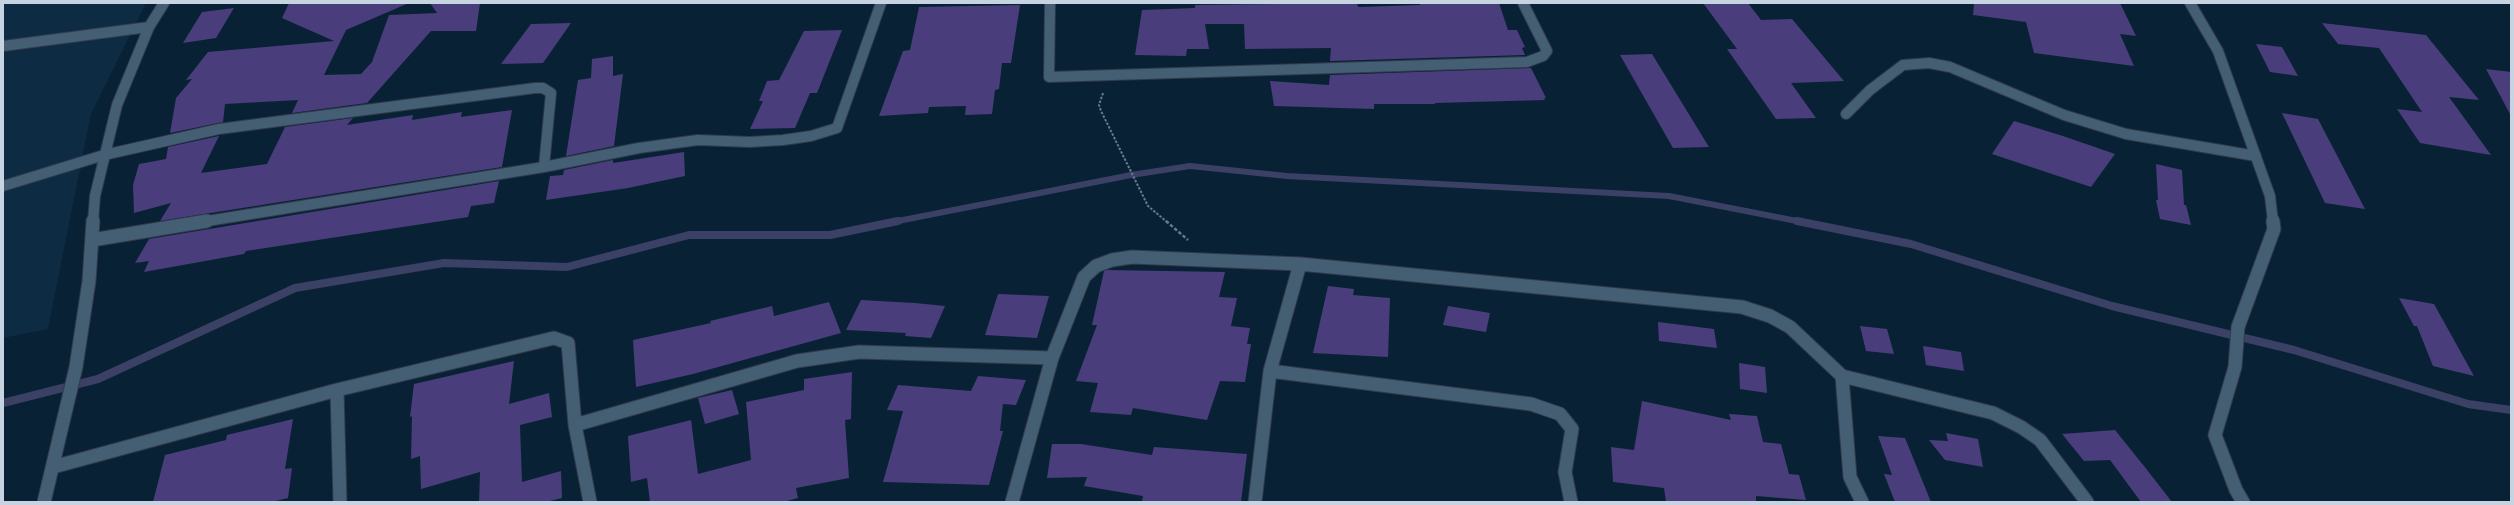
<!DOCTYPE html>
<style>
body{margin:0}
#map{position:relative;width:2514px;height:505px;overflow:hidden;background:#092134;font-family:Overpass,sans-serif}
canvas{display:block}
.frame{position:absolute;inset:0;border:4px solid #c6d4e1;pointer-events:none}
</style>
<div id="map">
<canvas width="2514" height="505"></canvas>
<div class="frame"></div>
</div>
<script>
const context = document.querySelector('canvas').getContext('2d');
context.lineJoin = 'round';
function paint(path, color) { context.fillStyle = color; context.fill(path, 'evenodd'); }
const shape = rows => new Path2D(rows.map(r => 'M' + r).join(''));
function strokePath(path, color, width, dash) { context.strokeStyle = color; context.lineWidth = width; context.lineCap = dash ? 'butt' : 'round'; context.setLineDash(dash || []); context.stroke(path); }
const built = shape([
 [3,3,146,3,91,114,48,329,3,338]
]);
const streamFar1 = shape([
 [893,222,1131,175,1190,166,1287,176,1669,196,1802,222]
]);
const stream = shape([
 [1797,221,1911,244,2112,306,2294,350,2468,404,2511,410],
 [3,403,98,379,295,288,444,263,567,267,689,235,830,235,898,221]
]);
const building = shape([
 [289,3,409,3,346,30,324,75,361,74,372,62,389,15,437,13,430,3,480,3,476,31,431,31,367,103,292,113,298,100,225,104,223,122,170,133,176,98,192,79,186,80,208,52,334,41,282,18],
 [1357,3,1358,7,1420,5,1420,3,1499,3,1508,30,1517,30,1525,47,1522,48,1525,55,1330,61,1331,48,1245,49,1244,24,1205,24,1209,49,1187,49,1186,56,1135,55,1142,10,1195,8,1195,5],
 [1703,3,1748,3,1761,20,1792,19,1844,81,1791,83,1816,118,1776,119,1727,49,1737,49],
 [1974,3,2120,3,2136,36,2120,34,2134,66,2034,53,2026,22,1973,15],
 [1020,5,1011,63,1002,63,999,89,995,90,992,114,965,115,966,106,929,107,928,113,879,116,903,51,910,50,919,7],
 [234,8,216,38,183,43,202,12],
 [571,23,543,63,501,64,531,24],
 [2322,23,2426,35,2479,100,2449,97,2491,155,2420,143,2397,109,2422,112,2379,48,2338,44],
 [842,30,817,93,810,93,795,128,750,129,763,101,759,101,767,81,779,80,804,31],
 [2256,44,2282,47,2298,76,2270,72],
 [1652,54,1709,147,1673,148,1620,55],
 [613,56,613,76,623,74,614,146,566,156,578,80,591,78,592,59],
 [1531,68,1546,98,1544,98,1545,100,1435,103,1435,104,1374,104,1374,109,1274,106,1270,81,1329,85,1330,75],
 [2486,69,2511,72,2511,116],
 [512,110,502,167,160,221,171,203,134,213,133,185,139,164,166,159,168,147,219,136,201,173,267,164,285,127,353,118,347,125,413,115,412,120,462,112,461,117],
 [2282,113,2318,119,2365,209,2325,203],
 [2014,121,2063,136,2115,154,2091,187,1992,154],
 [684,152,685,176,628,188,546,200,550,176,563,175,564,170,613,160,613,163],
 [2156,164,2182,170,2184,205,2186,205,2191,225,2160,219,2156,200,2158,200],
 [499,181,494,203,471,206,468,217,246,251,244,254,144,272,149,261,135,263,149,239],
 [1107,270,1225,272,1219,297,1237,298,1231,326,1250,328,1247,344,1251,344,1245,382,1220,381,1207,420,1133,408,1131,415,1090,412,1098,383,1076,381,1097,325,1092,325,1104,271],
 [1328,286,1354,289,1353,295,1390,298,1388,357,1313,353],
 [998,294,1049,296,1037,338,985,335],
 [2399,298,2434,304,2474,376,2433,366,2417,326,2414,326],
 [861,300,915,303,945,306,931,338,905,336,906,333,846,330],
 [829,302,841,333,693,374,636,387,633,340,711,323,710,321,772,306,774,316],
 [1448,306,1490,313,1486,332,1443,325],
 [1658,322,1714,329,1717,348,1659,341],
 [1860,326,1887,329,1894,354,1866,351],
 [1923,346,1961,352,1964,371,1926,365],
 [514,361,509,404,549,393,552,417,520,425,522,482,561,471,562,498,546,502,479,502,480,472,421,489,420,456,411,459,412,416,410,417,414,384],
 [1739,363,1765,367,1767,393,1740,389],
 [852,372,851,419,845,420,849,478,796,488,798,498,783,502,650,502,647,478,631,482,628,436,691,420,698,474,751,460,746,402,804,390,804,379],
 [978,376,1026,380,1016,405,1003,404,1000,431,1003,431,989,485,883,482,903,411,887,410,898,385,971,391],
 [732,390,739,414,705,424,698,398],
 [1642,401,1731,420,1729,414,1757,416,1763,442,1781,444,1789,474,1799,475,1806,500,1756,496,1756,502,1666,502,1664,488,1613,482,1611,447,1634,450],
 [293,419,285,469,292,468,288,498,272,502,153,502,165,455,226,440,227,435],
 [2115,430,2144,466,2172,502,2141,502,2110,460,2084,461,2062,434],
 [1946,433,1978,439,1983,467,1945,460,1929,440,1948,441],
 [1878,436,1905,438,1931,502,1895,502,1884,474,1892,475],
 [1052,444,1081,444,1152,455,1154,447,1247,454,1241,502,1142,502,1143,496,1084,486,1087,477,1047,478]
]);
const pathFar1 = shape([
 [1103,93,1099,105,1101,111,1148,206,1167,222]
]);
const path = shape([
 [1166,221,1188,240]
]);
const minorFar1 = shape([
 [1050,3,1049,77,1527,62,1543,56,1547,51,1523,3],
 [2190,3,2218,51,2270,196,2273,222],
 [3,46,149,27],
 [1846,114,1870,90,1903,65,1929,63,1950,67,2064,115,2126,134,2256,156],
 [544,167,639,148,698,140,750,142,783,140,811,136,837,128,881,3],
 [3,186,104,155,219,129,535,88,543,88,551,93,544,167,201,222],
 [93,222,95,196,117,105,149,27,164,3]
]);
const minor = shape([
 [92,240,207,221],
 [1270,371,1531,404,1560,414,1572,429,1565,472,1571,502],
 [1842,376,1993,413,2021,427,2040,440,2087,502],
 [337,390,340,502],
 [575,425,797,361,859,352,1052,358],
 [53,467,337,390,554,338,568,343,575,425,590,502],
 [44,502,76,367,89,281,93,221],
 [1012,502,1052,358,1084,277,1096,266,1112,260,1132,257,1300,264],
 [1255,502,1270,371,1300,264,1742,307,1770,316,1790,327,1842,376,1850,477,1862,502],
 [2243,502,2236,490,2215,435,2235,367,2238,327,2274,229,2273,221]
]);
paint(built, '#0d2b43');
strokePath(streamFar1, '#3b4065', 6);
strokePath(stream, '#3b4065', 8);
paint(building, '#493d7c');
strokePath(minorFar1, '#303a4b', 12);
strokePath(minor, '#303a4b', 15);
strokePath(pathFar1, '#677a8a', 2, [2.5, 1.5]);
strokePath(path, '#677a8a', 2.5, [3.5, 2]);
strokePath(minorFar1, '#445e73', 10);
strokePath(minor, '#445e73', 13);
</script>
